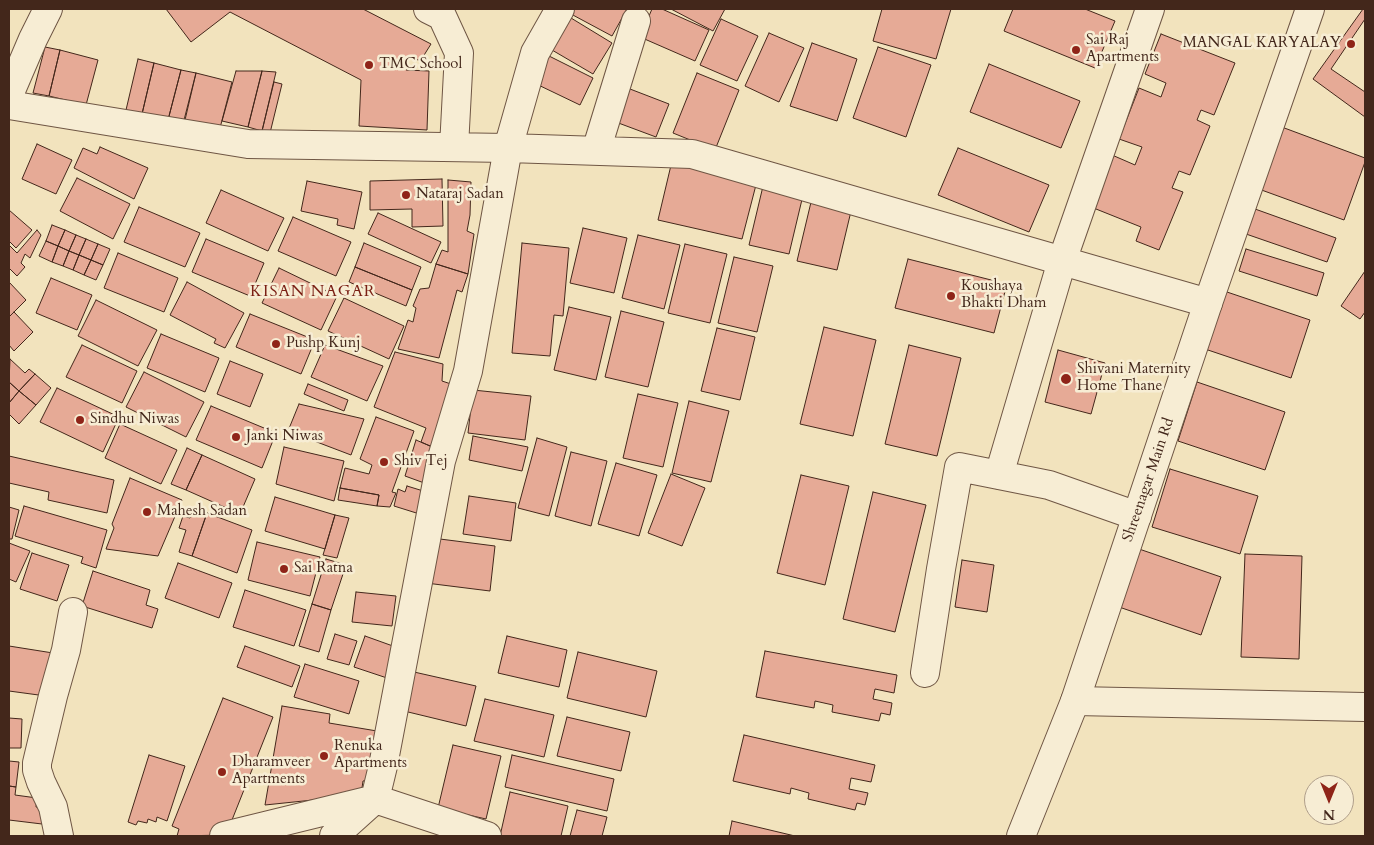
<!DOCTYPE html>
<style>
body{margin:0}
#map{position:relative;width:1374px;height:845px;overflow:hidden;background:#f2e3bd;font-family:Cardo,serif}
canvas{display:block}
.frame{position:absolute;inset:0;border:10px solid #43271b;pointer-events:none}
.north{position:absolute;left:1304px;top:775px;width:50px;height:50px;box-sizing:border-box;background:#f7edd4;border:1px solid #af9e8a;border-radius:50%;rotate:180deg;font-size:14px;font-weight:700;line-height:20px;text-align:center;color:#43271b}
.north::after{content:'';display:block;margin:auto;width:18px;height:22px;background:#8f2418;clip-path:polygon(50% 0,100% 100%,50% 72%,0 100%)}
</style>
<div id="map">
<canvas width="1374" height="845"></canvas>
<div class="frame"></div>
<div class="north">N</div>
</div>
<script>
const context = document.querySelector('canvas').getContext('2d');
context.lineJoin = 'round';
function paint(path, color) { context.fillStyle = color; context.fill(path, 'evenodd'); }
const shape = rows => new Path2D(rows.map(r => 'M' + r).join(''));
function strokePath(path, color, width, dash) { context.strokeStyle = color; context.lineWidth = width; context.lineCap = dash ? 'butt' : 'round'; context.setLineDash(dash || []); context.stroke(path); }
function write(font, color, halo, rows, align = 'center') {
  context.font = font + ' Cardo,serif'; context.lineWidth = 5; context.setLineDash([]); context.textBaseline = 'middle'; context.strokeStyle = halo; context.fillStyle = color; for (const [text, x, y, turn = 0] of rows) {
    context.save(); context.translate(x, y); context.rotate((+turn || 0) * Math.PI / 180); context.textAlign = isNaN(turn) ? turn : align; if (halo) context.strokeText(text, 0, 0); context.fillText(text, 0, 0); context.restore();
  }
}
const building = shape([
 [166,9,363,9,431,44,421,60,407,59,406,70,429,71,427,130,359,126,361,80,230,12,191,42,166,9],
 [573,9,627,9,612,36,571,14,573,9],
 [652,9,662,9,709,30,695,61,640,37,652,9],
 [671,9,725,9,713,31,671,9],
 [882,9,951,9,936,59,873,41,882,9],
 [1013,9,1085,9,1115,21,1095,68,1004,31,1013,9],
 [1363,9,1365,9,1365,117,1313,79,1363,9],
 [571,18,612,43,593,74,552,50,571,18],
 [721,19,758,36,737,81,700,65,721,19],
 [1365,19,1365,92,1331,69,1365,19],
 [769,33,804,48,779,102,745,86,769,33],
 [1161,34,1235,63,1214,115,1201,110,1197,120,1210,126,1190,175,1179,171,1172,188,1183,192,1159,250,1136,241,1141,227,1091,207,1112,155,1135,165,1142,147,1119,139,1139,88,1161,97,1166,83,1145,74,1161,34],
 [812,43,857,59,837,121,790,106,812,43],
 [45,47,60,50,49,96,33,93,45,47],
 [878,47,931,65,906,137,853,118,878,47],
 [60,50,98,60,86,105,49,96,60,50],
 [543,53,593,78,580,105,530,81,543,53],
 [138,59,154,63,142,114,126,110,138,59],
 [154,63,181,70,168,120,142,114,154,63],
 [989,64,1080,101,1061,148,970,112,989,64],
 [181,70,196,73,183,124,168,120,181,70],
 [236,71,262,71,248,127,222,121,236,71],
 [262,71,276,72,262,131,248,127,262,71],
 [196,73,232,82,220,128,185,120,196,73],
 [697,73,739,90,715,150,673,133,697,73],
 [274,82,282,84,270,133,262,131,274,82],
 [617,84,669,104,656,137,605,118,617,84],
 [1279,126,1365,158,1365,162,1344,220,1256,188,1279,126],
 [37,144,72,160,56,194,22,179,37,144],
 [100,147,148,168,134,199,74,168,83,148,97,154,100,147],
 [958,148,1049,185,1029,232,938,195,958,148],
 [672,161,757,181,742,239,658,220,672,161],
 [77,178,130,204,113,239,60,211,77,178],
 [442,179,443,226,412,227,412,209,370,210,370,181,442,179],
 [448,180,471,182,470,215,467,231,474,234,468,274,436,264,442,250,448,252,448,180],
 [307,181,362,192,354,229,337,225,338,219,301,211,307,181],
 [764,182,804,191,789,254,749,245,764,182],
 [221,190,284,218,268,251,206,223,221,190],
 [812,198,852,207,837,270,797,261,812,198],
 [139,207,200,233,185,267,124,242,139,207],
 [1255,209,1336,238,1327,262,1246,234,1255,209],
 [9,210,32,230,16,248,9,241,9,210],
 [378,213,441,242,431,263,368,234,378,213],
 [293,217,351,242,336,276,278,251,293,217],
 [52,225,65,230,58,246,46,241,52,225],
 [583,228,627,238,614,293,570,283,583,228],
 [37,230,41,235,30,258,25,254,21,263,25,267,17,276,9,268,9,245,17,253,37,230],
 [65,230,76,235,69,251,58,246,65,230],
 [76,235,86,239,79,255,69,251,76,235],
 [638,235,680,245,664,309,622,298,638,235],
 [86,239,98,244,91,260,79,255,86,239],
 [206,239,264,263,250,296,192,272,206,239],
 [46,241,58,246,52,262,39,256,46,241],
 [364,243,421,267,412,290,355,267,364,243],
 [522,243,569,248,563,316,554,315,550,356,512,353,522,243],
 [98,244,110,249,103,265,91,260,98,244],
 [685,244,727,254,710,323,668,313,685,244],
 [58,246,69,251,63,266,52,262,58,246],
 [1246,249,1324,273,1317,296,1239,271,1246,249],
 [69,251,79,255,73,270,63,266,69,251],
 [118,253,178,278,164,312,104,288,118,253],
 [79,255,91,260,84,275,73,270,79,255],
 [734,257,773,266,757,332,718,323,734,257],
 [908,259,1007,284,994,333,895,308,908,259],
 [91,260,103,265,96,280,84,275,91,260],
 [436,264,468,274,462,292,457,290,439,358,398,349,408,320,413,322,416,308,413,306,420,289,429,288,436,264],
 [355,267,412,290,406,306,349,282,355,267],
 [279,268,337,296,321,330,262,303,279,268],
 [1365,271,1365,312,1360,319,1341,306,1365,271],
 [51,278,92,295,77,330,36,313,51,278],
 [9,282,26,300,9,317,9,282],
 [187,282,244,313,225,348,214,343,216,339,170,315,187,282],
 [1221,290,1310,320,1291,378,1202,348,1221,290],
 [344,298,404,326,389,359,328,331,344,298],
 [96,300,157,330,138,366,78,336,96,300],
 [569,307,611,317,596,380,554,370,569,307],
 [621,311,664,322,648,387,605,377,621,311],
 [14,312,33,332,14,351,9,345,9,317,14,312],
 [250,314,315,340,301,374,236,347,250,314],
 [824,327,876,340,853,436,800,424,824,327],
 [717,328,755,337,740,400,701,391,717,328],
 [161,334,219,358,205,392,147,368,161,334],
 [82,345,137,371,122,403,66,377,82,345],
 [325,345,383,366,367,401,311,377,325,345],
 [909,345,961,358,937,456,885,444,909,345],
 [1058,350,1105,363,1091,414,1045,402,1058,350],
 [395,352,443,364,442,381,454,385,437,449,421,442,426,428,374,407,395,352],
 [10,359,25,373,29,369,35,374,19,391,9,382,10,359],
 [230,361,263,374,250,407,217,394,230,361],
 [144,372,204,402,186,437,126,407,144,372],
 [35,374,51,388,36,405,19,391,35,374],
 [9,382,19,391,9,403,9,382],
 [1197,382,1285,412,1265,470,1178,441,1197,382],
 [308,384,348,400,344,411,304,394,308,384],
 [57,388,119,417,103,452,40,422,57,388],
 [473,390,531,396,525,440,468,433,473,390],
 [19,391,36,405,19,424,9,414,9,403,19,391],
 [638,394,678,403,663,467,623,458,638,394],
 [689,401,729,411,711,482,672,473,689,401],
 [299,404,364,419,351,455,288,431,299,404],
 [211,406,276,433,262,468,196,440,211,406],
 [376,417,414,431,392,492,396,493,390,507,377,506,379,495,340,488,345,468,369,474,372,465,360,459,376,417],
 [120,424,177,450,161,484,105,458,120,424],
 [473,436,528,447,522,471,469,460,473,436],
 [537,438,567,447,549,516,518,508,537,438],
 [416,440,437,449,427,484,405,476,416,440],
 [284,447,344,461,334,501,276,484,284,447],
 [187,448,202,455,186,490,171,484,187,448],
 [571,452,607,461,591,526,555,516,571,452],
 [202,455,255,479,240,514,186,490,202,455],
 [9,456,114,480,107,513,48,500,49,492,9,483,9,456],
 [616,463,657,475,639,536,598,524,616,463],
 [1170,469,1258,496,1240,554,1152,527,1170,469],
 [671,474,705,488,682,546,648,533,671,474],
 [801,475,849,486,825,585,777,573,801,475],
 [130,478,182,500,158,556,106,549,114,528,112,524,130,478],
 [407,486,433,494,426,516,394,506,398,489,405,492,407,486],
 [340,488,379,495,377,506,338,500,340,488],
 [873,492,926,505,895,632,843,619,873,492],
 [469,496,516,503,511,541,463,534,469,496],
 [275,497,335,515,325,549,265,531,275,497],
 [24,506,107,530,96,568,81,563,83,557,15,536,24,506],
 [9,507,19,510,12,539,9,539,9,507],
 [194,508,207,513,192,556,179,552,186,530,179,528,183,516,190,518,194,508],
 [207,513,252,530,237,573,192,556,207,513],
 [335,515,349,518,337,558,323,555,335,515],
 [432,538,495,546,490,591,426,583,432,538],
 [257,542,320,557,310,596,248,580,257,542],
 [9,543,30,551,16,582,9,579,9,543],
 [1139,549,1221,577,1201,635,1119,607,1139,549],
 [32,553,69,565,57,601,20,589,32,553],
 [1245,554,1302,556,1299,659,1241,657,1245,554],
 [326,559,346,565,331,610,312,604,326,559],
 [962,560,994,565,987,612,955,607,962,560],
 [178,563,232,583,219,618,165,598,178,563],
 [93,571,150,590,146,605,158,609,152,628,82,606,93,571],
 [245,590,306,610,294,646,233,627,245,590],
 [356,592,396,596,392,626,352,622,356,592],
 [312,604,331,610,319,652,299,646,312,604],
 [335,634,357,641,349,665,327,659,335,634],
 [365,636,404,650,393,680,354,667,365,636],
 [507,636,567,650,559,687,498,673,507,636],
 [9,646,53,653,46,696,9,691,9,646],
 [245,646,300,666,292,687,237,667,245,646],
 [765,651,897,675,894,693,875,689,873,699,892,703,890,715,881,713,879,721,832,712,833,705,815,701,814,708,756,697,765,651],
 [578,652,657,671,646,717,567,698,578,652],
 [305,664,359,681,349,714,294,697,305,664],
 [414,672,476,686,466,726,404,711,414,672],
 [223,698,273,717,226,835,177,836,179,829,172,826,223,698],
 [485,699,554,715,544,757,474,741,485,699],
 [282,706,330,714,329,723,377,731,370,780,363,781,361,795,265,805,282,706],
 [567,717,630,732,621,771,557,756,567,717],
 [9,718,22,719,21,748,9,748,9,718],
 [744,735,875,765,871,782,851,778,849,789,868,793,865,805,857,803,855,810,808,799,809,793,791,788,790,794,733,781,744,735],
 [453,745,501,756,486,819,438,808,453,745],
 [149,755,185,766,167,821,157,817,156,822,148,819,147,823,138,821,136,825,128,822,149,755],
 [512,755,614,779,607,811,505,787,512,755],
 [9,761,19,762,16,787,9,786,9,761],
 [9,786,16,787,15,795,37,798,36,807,44,808,42,824,9,820,9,786],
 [510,792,568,806,561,836,500,836,510,792],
 [577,810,607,817,602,836,570,836,577,810],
 [732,821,795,836,729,836,732,821]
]);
const minor = shape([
 [428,9,442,16,459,53,454,147],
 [9,95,33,39,48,9],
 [9,105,248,144,508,148,692,154,1208,303],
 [596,151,636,21],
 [999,475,1062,261,1150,9],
 [925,673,941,569,959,467,1049,485,1137,516],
 [1075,701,1365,707],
 [59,836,53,807,41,782,37,770,37,763,53,696,66,650,73,612],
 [224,836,375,799,487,836],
 [334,836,375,799,383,766,441,461,468,371,508,148,535,53,560,9]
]);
const tertiary = shape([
 [1021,836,1075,701,1208,303,1310,9]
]);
const markers = [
 [1351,44,5,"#8f2418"],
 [1076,50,5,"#8f2418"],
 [369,65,5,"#8f2418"],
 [406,195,5,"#8f2418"],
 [951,296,5,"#8f2418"],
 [276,344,5,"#8f2418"],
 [1066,379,6,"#8f2418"],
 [80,420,5,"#8f2418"],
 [236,437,5,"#8f2418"],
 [384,462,5,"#8f2418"],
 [147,512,5,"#8f2418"],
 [284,569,5,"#8f2418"],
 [324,756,5,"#8f2418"],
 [222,772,5,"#8f2418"]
];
const poiNames = [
 ["Sai Raj",1086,41],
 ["Apartments",1086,58],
 ["MANGAL KARYALAY",1341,44,"right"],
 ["TMC School",379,65],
 ["Nataraj Sadan",416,195],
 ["Koushaya",961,287],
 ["Bhakti Dham",961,304],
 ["Pushp Kunj",286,344],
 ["Shivani Maternity",1077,370],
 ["Home Thane",1077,387],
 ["Sindhu Niwas",90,420],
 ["Janki Niwas",246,437],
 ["Shiv Tej",394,462],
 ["Mahesh Sadan",157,512],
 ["Sai Ratna",294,569],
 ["Renuka",334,747],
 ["Apartments",334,764],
 ["Dharamveer",232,763],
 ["Apartments",232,780]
];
const streetNames = [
 ["Shreenagar Main Rd",1149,480,-71]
];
const neighbourhoodNames = [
 ["KISAN NAGAR",313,292]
];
paint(building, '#e6aa96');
strokePath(building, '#43271b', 1);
strokePath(minor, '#6f5644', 30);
strokePath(tertiary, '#6f5644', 30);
strokePath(minor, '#f7edd4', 28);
strokePath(tertiary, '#f7edd4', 28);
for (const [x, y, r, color] of markers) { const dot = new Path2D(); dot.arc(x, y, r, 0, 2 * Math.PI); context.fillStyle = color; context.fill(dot); strokePath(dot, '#f7edd4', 2); }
write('15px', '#43271b', '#f7edd4', poiNames, 'left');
write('15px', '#43271b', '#f7edd4', streetNames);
context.letterSpacing = '1px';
write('16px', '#7a1f14', '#f7edd4', neighbourhoodNames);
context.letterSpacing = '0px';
</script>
